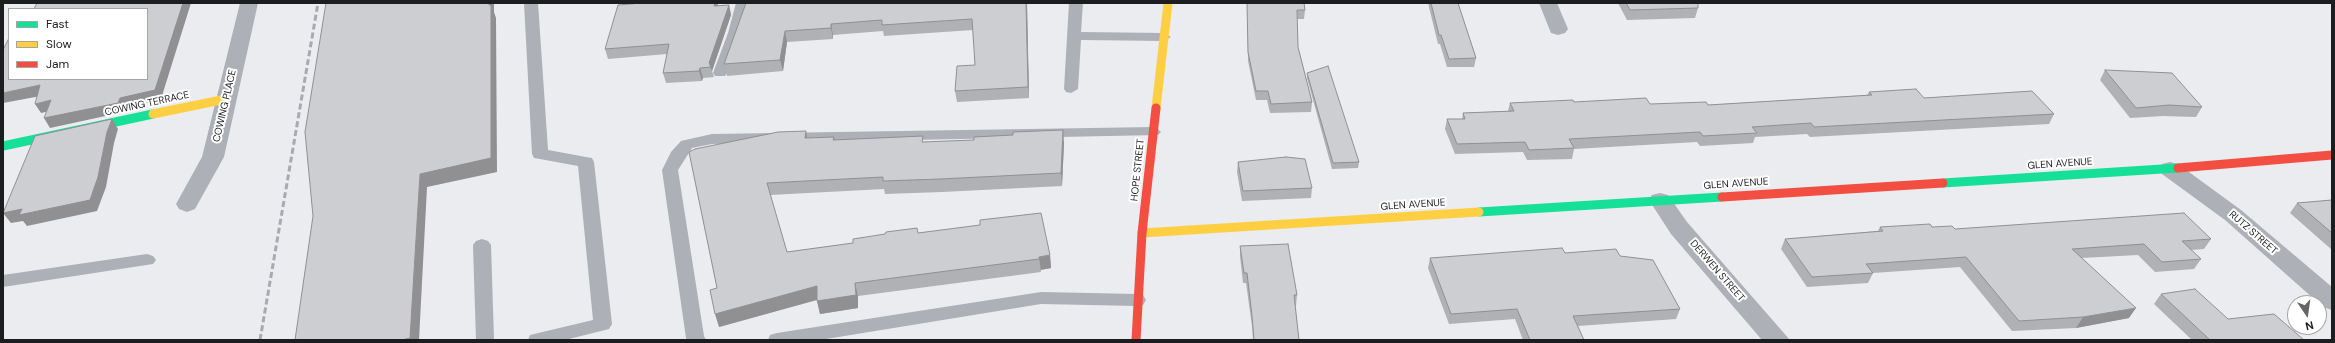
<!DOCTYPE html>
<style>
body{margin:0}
#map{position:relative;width:2335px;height:343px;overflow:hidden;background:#eaecef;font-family:"DM Sans",sans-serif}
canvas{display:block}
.frame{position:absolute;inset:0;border:4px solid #1c1d1f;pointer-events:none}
.legend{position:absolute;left:8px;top:8px;width:140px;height:72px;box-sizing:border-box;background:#fff;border:1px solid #a4a5a5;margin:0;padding:5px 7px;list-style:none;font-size:12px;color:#1c1d1f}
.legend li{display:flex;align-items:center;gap:8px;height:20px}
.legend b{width:20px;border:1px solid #a4a5a5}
.north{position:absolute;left:2287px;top:295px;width:40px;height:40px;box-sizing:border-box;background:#fff;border:1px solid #a4a5a5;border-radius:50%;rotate:167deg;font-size:11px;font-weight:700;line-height:16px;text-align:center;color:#1c1d1f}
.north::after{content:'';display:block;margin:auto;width:14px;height:18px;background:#646568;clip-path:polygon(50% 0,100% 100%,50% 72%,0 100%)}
</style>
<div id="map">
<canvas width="2335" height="343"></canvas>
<div class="frame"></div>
<ul class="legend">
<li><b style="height:5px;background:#16e098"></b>Fast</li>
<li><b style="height:5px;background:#ffcf43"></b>Slow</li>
<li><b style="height:5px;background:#f24e42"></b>Jam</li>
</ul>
<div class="north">N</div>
</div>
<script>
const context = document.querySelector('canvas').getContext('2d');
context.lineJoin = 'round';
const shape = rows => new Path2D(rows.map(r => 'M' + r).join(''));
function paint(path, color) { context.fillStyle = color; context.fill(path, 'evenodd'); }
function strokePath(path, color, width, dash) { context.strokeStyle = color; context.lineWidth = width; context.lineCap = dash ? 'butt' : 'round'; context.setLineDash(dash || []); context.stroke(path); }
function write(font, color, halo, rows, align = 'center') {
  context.font = font + ' "DM Sans",sans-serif'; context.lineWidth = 4; context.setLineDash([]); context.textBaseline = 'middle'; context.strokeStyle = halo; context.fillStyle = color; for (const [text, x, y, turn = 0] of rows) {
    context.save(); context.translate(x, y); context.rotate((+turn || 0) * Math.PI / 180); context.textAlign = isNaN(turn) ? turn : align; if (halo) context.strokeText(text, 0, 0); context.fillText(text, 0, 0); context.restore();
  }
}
const lane = shape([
 [524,3,538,3,548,150,586,157,592,158,594,162,612,324,609,329,565,340,528,340,530,335,593,320,578,166,540,159,534,158,532,154,524,3],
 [736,3,750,3,742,33,727,73,725,76,715,76,713,73,728,33,736,3],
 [1069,3,1083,3,1081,32,1164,33,1171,37,1164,41,1081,40,1078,89,1071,93,1066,92,1064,89,1069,3],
 [1153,127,1158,129,1161,132,1158,135,712,144,692,148,678,170,704,336,706,340,687,340,686,338,662,170,671,152,681,141,712,134,1153,127],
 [482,239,488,241,491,245,494,340,476,340,473,245,476,241,482,239],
 [147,254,153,256,156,260,153,264,3,287,3,275,147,254],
 [1041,292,1137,294,1143,295,1146,300,1143,305,1137,306,1041,304,820,340,768,340,770,335,777,333,1041,292]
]);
const street = shape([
 [240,3,258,3,224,157,195,209,187,212,179,209,176,204,202,157,240,3],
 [1539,3,1557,3,1568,29,1565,33,1558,35,1551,33,1539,3],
 [2170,162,2178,164,2241,210,2332,287,2332,310,2323,307,2225,220,2162,174,2159,169,2162,164,2170,162],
 [1660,193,1668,195,1687,222,1790,340,1762,340,1671,234,1649,200,1652,195,1660,193]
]);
const fast = shape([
 [3,146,153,114],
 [1943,183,2178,168],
 [1479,212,1722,197]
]);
const slow = shape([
 [1156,108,1168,3],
 [153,114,226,99],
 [1142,233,1479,212]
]);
const jam = shape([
 [2178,168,2332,155],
 [1722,197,1943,183],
 [1136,340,1142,233,1156,108]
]);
const rail = shape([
 [260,340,318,3]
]);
const wall = shape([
 [717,3,718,6,729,5,731,15,712,71,714,77,703,78,702,81,666,83,663,73,667,54,608,59,605,49],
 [746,3,1027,3,1029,98,957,102,955,91,975,65,973,30,884,36,883,31,833,35,833,39,787,42,783,71,727,76,724,64],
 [1247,3,1304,3,1305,10,1304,19,1297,19,1298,47,1312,102,1311,112,1270,113,1267,100,1256,100,1248,61],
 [1428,3,1458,3,1476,58,1474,67,1447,67,1440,44,1438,44],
 [1618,3,1698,3,1698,8,1695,18,1627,20],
 [2105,70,2202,107,2196,117,2163,116,2130,118,2100,80],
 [1307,73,1359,162,1358,168,1332,169,1307,78],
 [1869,92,2054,114,2049,124,1810,137,1807,134,1755,137,1753,143,1700,146,1697,142,1574,149,1572,159,1527,160,1523,152,1455,154,1445,129,1447,119,1462,119,1463,113,1508,111,1510,103,1574,102,1650,104,1708,105,1867,95],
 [807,138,834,140,924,142,1064,143,1062,186,942,192,885,194,884,189,770,195,787,252,853,243,885,234,917,228,918,233,1050,255,1051,268,1040,270,1041,272,858,296,858,308,820,314,817,300,719,327,717,288,689,152],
 [1238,162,1312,188,1311,198,1242,201,1237,172],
 [2332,200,2332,250,2290,213,2297,203],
 [1880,227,1932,227,1955,229,2211,239,2204,249,2191,250,2201,259,2194,269,2155,272,2138,255,2082,258,2129,318,2076,328,2012,331,1960,267,1873,273,1868,283,1807,287,1781,249,1785,239,1878,231],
 [1240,246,1297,295,1296,306,1295,306,1299,340,1253,340,1252,326,1246,283,1243,283,1240,256],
 [1565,253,1620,256,1680,309,1676,319,1578,326,1584,340,1523,340,1515,319,1449,324,1428,268,1430,258],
 [2161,294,2228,319,2304,340,2192,340,2154,304]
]);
const shadedWall = shape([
 [183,3,191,3,161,99,126,108,124,112,50,128,44,118],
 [489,3,494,3,494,12,496,18,497,172,427,187,419,340,402,340,420,174],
 [715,3,717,3,719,7,714,6],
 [1026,3,1027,3,1029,98,1028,87],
 [729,5,731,15,712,71,709,63],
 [831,24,833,35,833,39,831,28],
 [785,31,787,42,783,71,780,60],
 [700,68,703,78,702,81,699,71],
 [40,85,46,95,3,103,3,93],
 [51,100,58,109,41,113,35,104],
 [112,119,118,129,114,143,106,187,97,211,27,226,23,221,11,223,3,213,107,132],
 [1063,130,1064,143,1062,186,1061,173],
 [806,131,808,144,805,138],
 [1050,255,1051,268,1040,270,1041,272,1039,257],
 [855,283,858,296,858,308,820,314,817,301],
 [817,286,820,299,719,327,715,314],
 [2136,308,2129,318,2076,328,2083,317]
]);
const building = shape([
 [37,3,183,3,155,90,120,98,118,103,44,118,51,100,35,104,40,85,3,93,3,50,9,38,9,79,147,79,147,9,34,9,37,3],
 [326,3,489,3,489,5,491,5,491,158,420,174,410,338,402,340,295,340,313,216,305,132,326,3],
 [642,3,715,3,714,6,729,5,709,63,711,67,700,68,699,71,663,73,669,44,605,49,618,5,642,3],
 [746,3,1026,3,1028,87,955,91,957,66,975,65,972,19,882,25,882,20,831,24,831,28,785,31,780,60,724,64,746,3],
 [1247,3,1304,3,1305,10,1297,10,1298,47,1312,102,1271,104,1268,91,1256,91,1248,52,1247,3],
 [1431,3,1458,3,1476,58,1449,59,1441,35,1439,35,1431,3],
 [1626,3,1698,3,1698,8,1630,10,1626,3],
 [1328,66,1359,162,1333,163,1307,73,1328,66],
 [2105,70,2172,73,2202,107,2169,105,2136,108,2105,70],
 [1916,89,1924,98,2032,91,2054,114,1814,127,1811,123,1752,127,1757,133,1703,136,1700,132,1569,139,1574,148,1529,150,1525,142,1457,144,1447,119,1465,119,1463,113,1514,111,1510,103,1573,100,1574,102,1646,98,1650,104,1706,102,1708,105,1872,95,1869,92,1916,89],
 [112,119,107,132,98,177,90,200,19,215,22,209,3,213,35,136,112,119],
 [1063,130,1061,173,940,179,883,181,883,177,767,183,787,252,853,243,853,239,885,234,886,232,917,228,918,233,980,225,980,220,1041,213,1050,255,1039,257,1039,259,855,283,856,295,817,301,817,286,715,314,710,290,717,288,689,152,695,149,778,132,806,131,805,138,834,137,833,140,923,136,922,142,974,140,974,137,1013,135,1013,132,1063,130],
 [1286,157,1305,159,1312,188,1243,191,1238,162,1286,157],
 [2332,200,2332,233,2297,203,2332,200],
 [2184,213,2211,239,2182,241,2201,259,2162,262,2144,244,2072,249,2136,308,2083,317,2019,321,1966,257,1866,264,1873,273,1812,277,1785,239,1883,231,1880,227,1930,224,1932,227,1952,226,1955,229,2184,213],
 [1288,244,1297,295,1294,295,1299,340,1254,340,1252,316,1247,273,1244,273,1240,246,1288,244],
 [1562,248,1565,253,1616,249,1620,256,1653,260,1680,309,1573,316,1584,340,1530,340,1517,309,1451,314,1430,258,1562,248],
 [2195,289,2228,319,2274,314,2304,340,2210,340,2161,294,2195,289]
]);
const streetNames = [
 ["COWING TERRACE",147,104,-12],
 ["COWING PLACE",225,106,-77],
 ["GLEN AVENUE",2060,164,-4],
 ["HOPE STREET",1138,170,-84],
 ["GLEN AVENUE",1736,184,-4],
 ["GLEN AVENUE",1413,205,-4],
 ["RUTZ STREET",2253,233,41],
 ["DERWEN STREET",1717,271,49]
];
paint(lane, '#adb0b6');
paint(street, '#adb0b6');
strokePath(fast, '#16e098', 9);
strokePath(slow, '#ffcf43', 9);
strokePath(jam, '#f24e42', 9);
strokePath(rail, '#a7aaae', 3, [6, 3]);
paint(wall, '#b0b1b4');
paint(shadedWall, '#909092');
paint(building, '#cdced1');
strokePath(building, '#909092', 1);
write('10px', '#1c1d1f', '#fff', streetNames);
</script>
